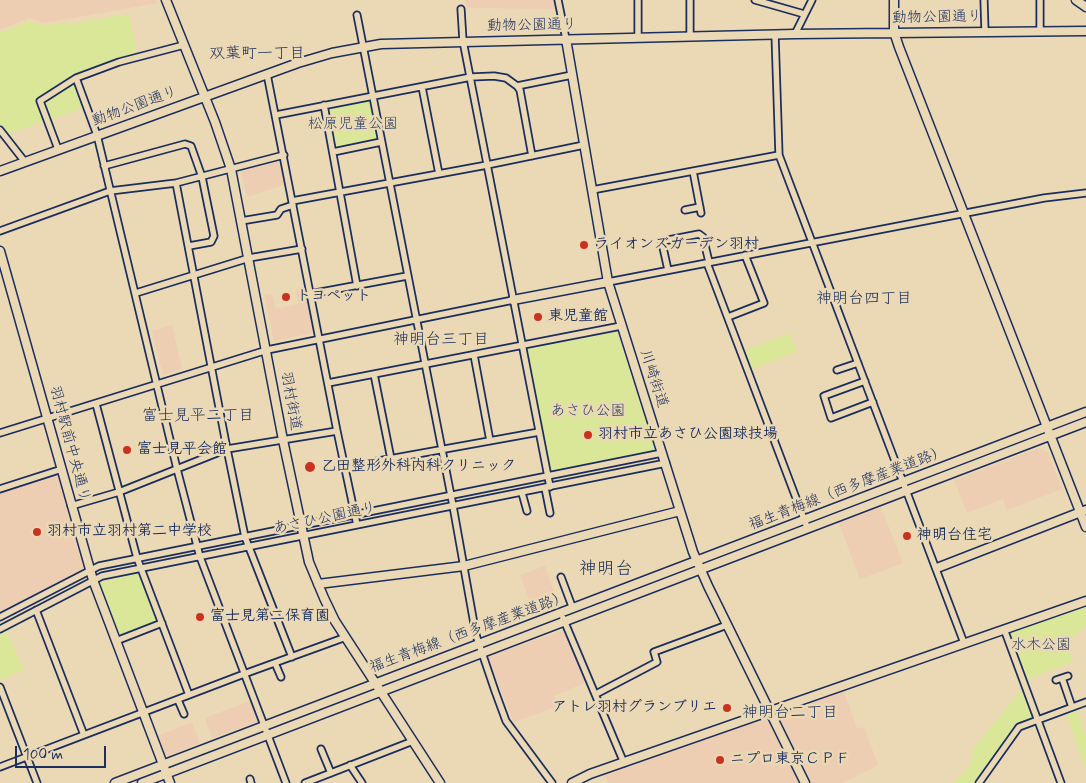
<!DOCTYPE html>
<meta charset="utf-8">
<style>
body{margin:0}
#map{position:relative;width:1086px;height:783px;overflow:hidden;background:#ebd8b5;font-family:Mynerve,sans-serif}
canvas{display:block}
.scale{position:absolute;left:15px;top:746px;width:91px;height:22px;box-sizing:border-box;border:2px solid #1b2f5e;border-top:0;padding-left:6px;font-size:15px;line-height:18px;white-space:nowrap;color:#1b2f5e;-webkit-text-stroke:4px #ebd8b5;paint-order:stroke}
</style>
<div id="map">
<canvas width="1086" height="783"></canvas>
<div class="scale">100 m</div>
</div>
<script>
const context = document.querySelector('canvas').getContext('2d');
context.lineJoin = 'round';
function paint(path, color) { context.fillStyle = color; context.fill(path, 'evenodd'); }
const shape = rows => new Path2D(rows.map(r => 'M' + r).join(''));
function strokePath(path, color, width, dash) { context.strokeStyle = color; context.lineWidth = width; context.lineCap = dash ? 'butt' : 'round'; context.setLineDash(dash || []); context.stroke(path); }
function write(font, color, halo, rows, align = 'center') {
  context.font = font + ' Mynerve,"Klee One",sans-serif'; context.lineWidth = 5; context.setLineDash([]); context.textBaseline = 'middle'; context.strokeStyle = halo; context.fillStyle = color; for (const [text, x, y, turn = 0] of rows) {
    context.save(); context.translate(x, y); context.rotate((+turn || 0) * Math.PI / 180); context.textAlign = isNaN(turn) ? turn : align; if (halo) context.strokeText(text, 0, 0); context.fillText(text, 0, 0); context.restore();
  }
}
const built = shape([
 [0,0,156,0,157,3,44,23,29,18,0,30],
 [465,0,553,0,555,9,473,8,467,7],
 [282,161,286,184,247,197,241,171],
 [307,288,313,333,274,341,264,295,272,294,276,309,298,304,296,291],
 [172,325,182,369,163,375,152,331],
 [1039,448,1048,452,1062,489,1007,510,1003,499,967,513,954,480],
 [58,474,86,571,0,616,0,493],
 [880,505,903,563,860,579,838,521],
 [545,566,560,606,535,615,520,575],
 [564,630,587,682,554,696,558,706,514,722,487,657],
 [843,689,857,729,864,727,878,765,842,783,811,783,778,715,779,711],
 [250,701,258,722,212,738,205,718],
 [764,717,767,718,799,783,609,783,603,773],
 [192,722,200,743,169,756,165,755,158,736]
]);
const green = shape([
 [129,14,136,45,136,51,133,55,72,77,83,108,7,134,0,126,0,33,28,21,41,25,76,23],
 [370,101,378,141,333,151,326,109],
 [617,332,657,452,549,476,522,350],
 [790,333,797,352,752,369,745,350],
 [142,572,159,623,119,638,99,583],
 [1086,605,1086,625,1066,645,1073,662,1028,679,1023,688,1033,718,1017,726,977,783,953,783,965,772,974,755,971,751,1023,688,1027,679,1010,632],
 [7,632,24,670,0,680,0,635],
 [1077,711,1086,736,1086,770,1066,715]
]);
const street = shape([
 [558,0,566,39],
 [638,0,638,38],
 [690,0,690,37],
 [755,0,804,14],
 [984,0,985,32],
 [1040,0,1040,31],
 [461,9,463,41,550,487],
 [357,15,453,506,476,635,495,691,506,721,552,783],
 [775,34,779,155,964,643],
 [795,34,812,0],
 [267,74,337,431,357,525],
 [76,78,97,135,177,469,200,557,286,783],
 [517,86,572,75],
 [422,87,439,174],
 [324,105,357,286],
 [276,115,471,77,494,76,506,78,517,86,520,90,532,156],
 [0,130,25,162],
 [58,149,40,101,76,78,119,62,184,45],
 [333,152,381,142],
 [104,166,185,144,191,146,202,177,214,236,211,242,189,246],
 [693,171,701,213],
 [176,183,227,449,245,537,292,657],
 [592,190,779,155],
 [292,201,487,165,584,145],
 [685,210,700,207],
 [241,221,277,215,281,209,293,205],
 [0,231,110,191,176,183,284,155],
 [707,263,807,527],
 [668,270,662,243,663,241,699,234,703,237,709,262],
 [608,282,1044,198,1086,193],
 [136,293,249,258,302,249],
 [310,294,407,276],
 [728,317,764,303,745,255],
 [474,355,490,441],
 [837,370,858,363],
 [374,374,391,459],
 [865,381,824,396,831,418,873,402],
 [328,383,621,326],
 [96,404,137,558,189,695],
 [0,433,267,350,513,300],
 [345,467,539,432],
 [545,488,550,513],
 [0,489,62,469],
 [522,493,527,511],
 [71,506,119,492,227,449,337,431],
 [561,577,573,609],
 [36,610,84,735],
 [0,617,99,566,662,453],
 [563,618,624,763],
 [0,629,102,576,666,463],
 [1004,629,1061,783],
 [116,641,162,623],
 [275,663,281,677],
 [1062,678,1072,707],
 [1056,680,1068,676],
 [0,687,37,783],
 [596,694,657,662,654,652,727,625],
 [178,700,184,714],
 [321,749,331,773],
 [350,765,362,783],
 [0,767,244,674,346,637],
 [250,779,251,783],
 [305,783,413,741],
 [979,783,1019,727,1086,702]
]);
const secondary = shape([
 [166,0,215,122,231,169,283,440,309,562,324,598,335,621,440,783],
 [894,0,894,32,899,47,1086,527],
 [1076,0,1086,7],
 [566,39,608,282,693,552,708,586,805,783],
 [0,171,298,63,332,53,381,44,795,34,1086,31],
 [0,251,93,580,170,783],
 [513,300,608,282],
 [937,568,1086,510],
 [318,584,464,566,680,511],
 [115,783,1086,412],
 [142,783,1086,422],
 [572,783,590,774,1086,601]
]);
const markers = [
 [584,245,5,"#c8321e"],
 [286,297,5,"#c8321e"],
 [538,317,5,"#c8321e"],
 [588,435,5,"#c8321e"],
 [127,450,5,"#c8321e"],
 [310,467,6,"#c8321e"],
 [37,532,5,"#c8321e"],
 [907,536,5,"#c8321e"],
 [200,617,5,"#c8321e"],
 [727,708,5,"#c8321e"],
 [720,760,5,"#c8321e"]
];
const streetNames = [
 ["動物公園通り",937,18,-1],
 ["動物公園通り",532,26,-1],
 ["動物公園通り",135,107,-20],
 ["川崎街道",653,379,72],
 ["羽村街道",290,401,80],
 ["羽村駅前中央通り",69,444,75],
 ["福生青梅線（西多摩産業道路）",848,489,-21],
 ["あさひ公園通り",325,519,-12],
 ["福生青梅線（西多摩産業道路）",469,633,-20]
];
const parkNames = [
 ["松原児童公園",353,125],
 ["あさひ公園",588,412],
 ["水木公園",1041,646]
];
const poiNames = [
 ["ライオンズガーデン羽村",594,245],
 ["トヨペット",296,297],
 ["東児童館",548,317],
 ["羽村市立あさひ公園球技場",598,435],
 ["富士見平会館",137,450],
 ["乙田整形外科内科クリニック",321,467],
 ["羽村市立羽村第二中学校",47,532],
 ["神明台住宅",917,536],
 ["富士見第二保育園",210,617],
 ["アトレ羽村グランブリエ",717,708,"right"],
 ["ニプロ東京ＣＰＦ",730,760]
];
const neighbourhoodNames = [
 ["双葉町一丁目",257,55],
 ["神明台四丁目",864,300],
 ["神明台三丁目",441,341],
 ["富士見平二丁目",198,417],
 ["神明台二丁目",790,714]
];
const quarterNames = [
 ["神明台",606,570]
];
paint(built, '#edceb2');
paint(green, '#dae799');
strokePath(street, '#1b2f5e', 9);
strokePath(secondary, '#1b2f5e', 11);
strokePath(street, '#ebd8b5', 5.5);
strokePath(secondary, '#ebd8b5', 8);
for (const [x, y, r, color] of markers) { const dot = new Path2D(); dot.arc(x, y, r, 0, 2 * Math.PI); context.fillStyle = color; context.fill(dot); strokePath(dot, '#ebd8b5', 2); }
write('15px', '#1b2f5e', '#ebd8b5', streetNames);
write('15px', '#2e4164', '#ebd8b5', parkNames);
write('bold 15px', '#1b2f5e', '#ebd8b5', poiNames, 'left');
write('16px', '#1b2f5e', '#ebd8b5', neighbourhoodNames);
write('18px', '#1b2f5e', '#ebd8b5', quarterNames);
</script>
